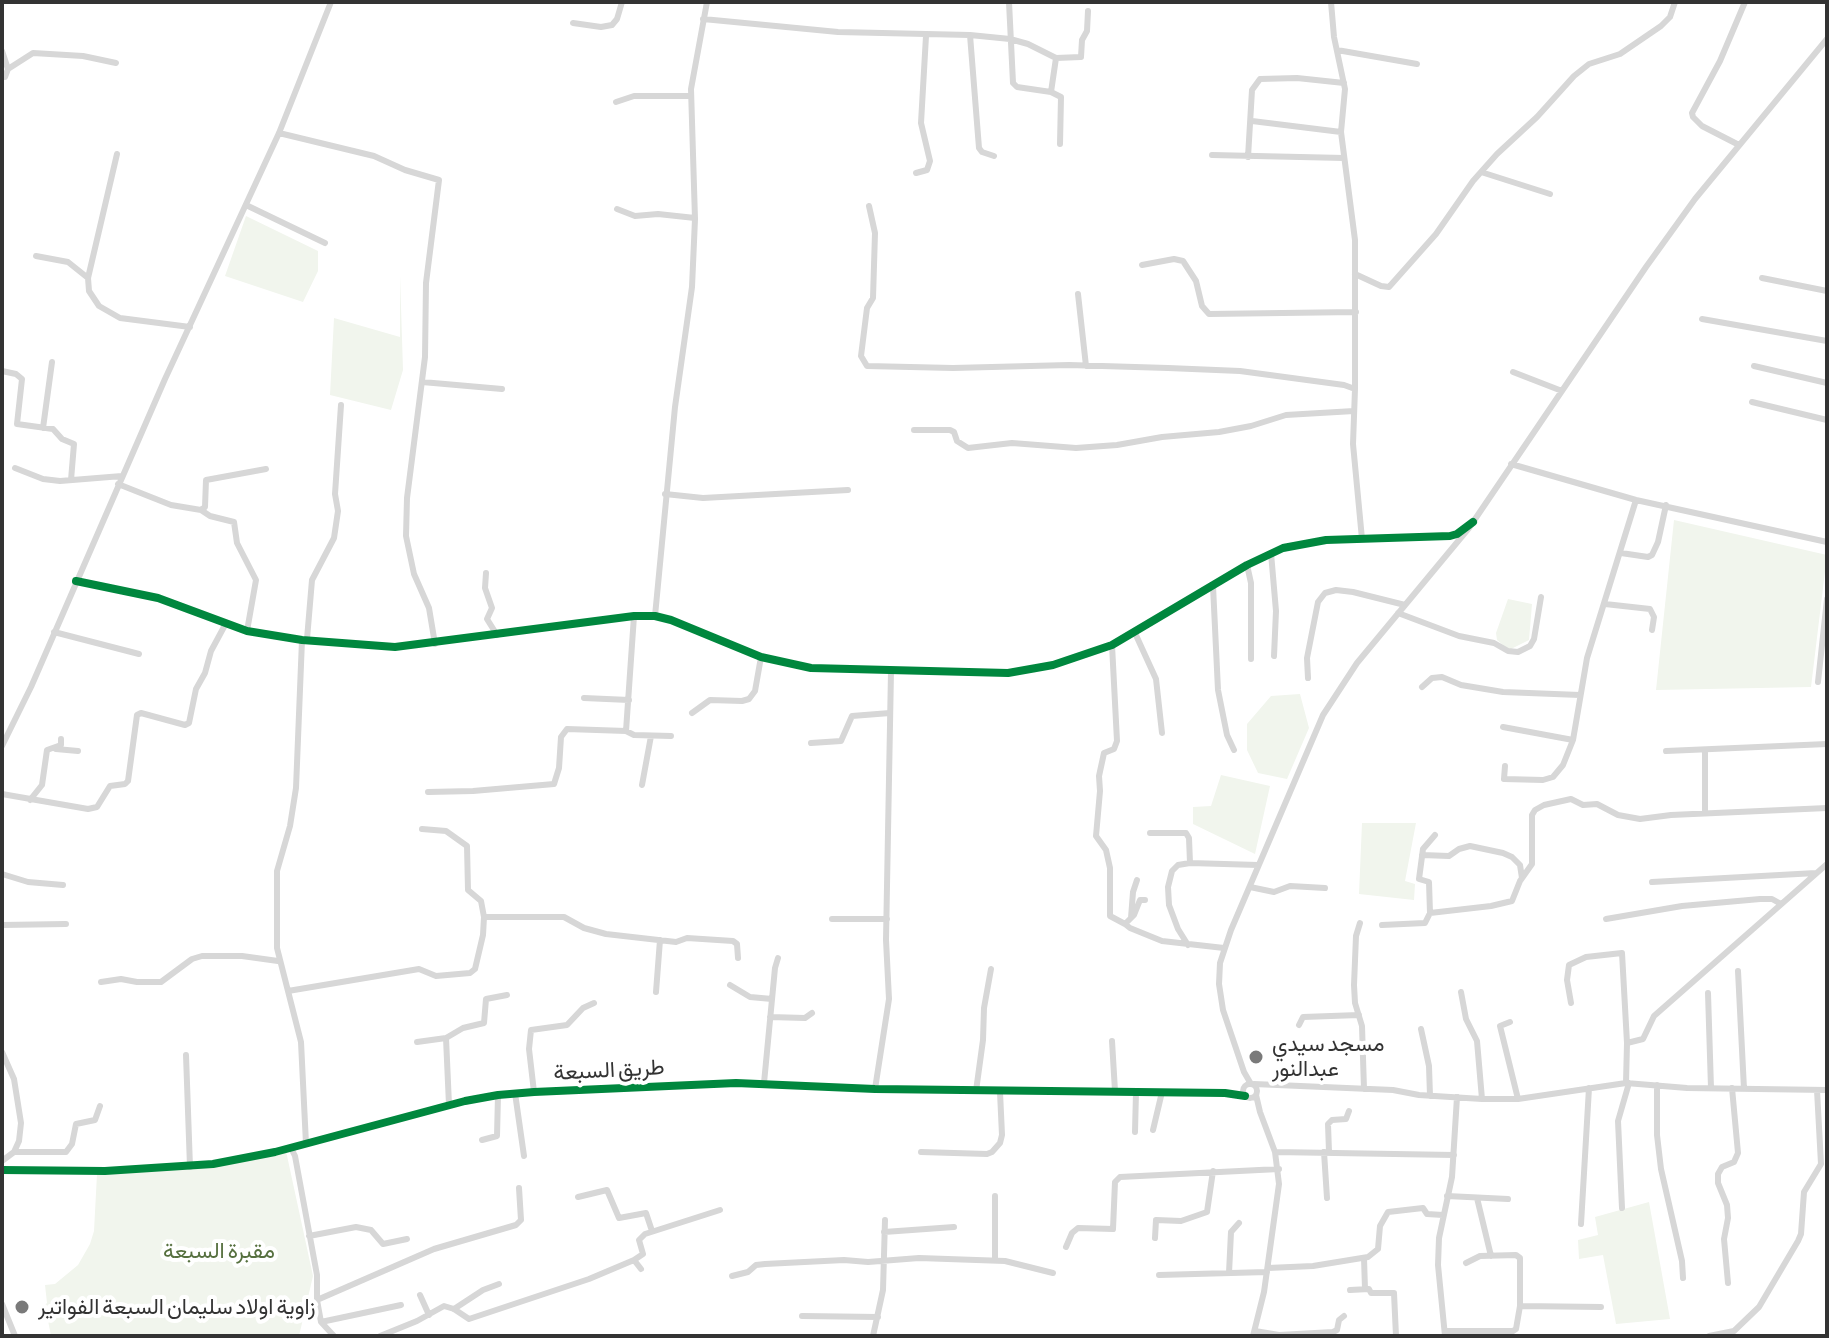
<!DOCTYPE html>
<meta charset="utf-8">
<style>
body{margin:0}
#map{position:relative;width:1829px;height:1338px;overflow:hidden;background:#fff;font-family:"Asap Condensed",sans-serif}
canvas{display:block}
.frame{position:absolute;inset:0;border:4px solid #333;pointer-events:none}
</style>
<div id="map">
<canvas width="1829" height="1338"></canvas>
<div class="frame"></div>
</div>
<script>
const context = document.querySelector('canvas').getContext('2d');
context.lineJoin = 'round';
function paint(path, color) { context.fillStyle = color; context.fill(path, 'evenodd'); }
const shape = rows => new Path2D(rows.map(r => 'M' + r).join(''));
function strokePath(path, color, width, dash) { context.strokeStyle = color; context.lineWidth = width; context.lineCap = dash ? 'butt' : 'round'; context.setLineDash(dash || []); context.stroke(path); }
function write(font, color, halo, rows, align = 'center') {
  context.font = font + ' "Asap Condensed",Vazirmatn,sans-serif'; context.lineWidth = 8; context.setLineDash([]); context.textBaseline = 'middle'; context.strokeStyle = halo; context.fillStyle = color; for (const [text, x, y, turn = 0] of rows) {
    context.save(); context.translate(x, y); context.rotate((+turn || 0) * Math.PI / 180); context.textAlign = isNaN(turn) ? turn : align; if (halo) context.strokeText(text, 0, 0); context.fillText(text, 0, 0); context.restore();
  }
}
const green = shape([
 [246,216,318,251,318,271,303,302,225,276],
 [400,275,403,370,391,410,330,395,334,318,400,337],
 [1674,520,1827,555,1811,687,1656,690],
 [1508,599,1532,604,1529,640,1509,650,1497,640,1496,633],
 [1300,694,1309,728,1287,779,1258,773,1247,750,1247,724,1271,696],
 [1221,775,1270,786,1255,854,1193,824,1193,807,1211,806],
 [1362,823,1416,823,1405,881,1415,884,1414,900,1359,894],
 [286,1151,313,1276,299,1336,51,1336,45,1305,47,1303,45,1285,55,1284,78,1265,90,1244,94,1231,97,1174,153,1170],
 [1649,1202,1670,1319,1616,1324,1603,1255,1579,1259,1578,1240,1598,1235,1595,1217]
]);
const minor = shape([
 [1009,2,1013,83,1017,87,1051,92,1061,97,1060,144],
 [1331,2,1334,37,1345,89,1341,132,1355,240,1355,389,1353,444,1362,539],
 [703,19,838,32,970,35,1010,39,1028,44,1056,58,1051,92],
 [573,23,601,27,612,25,617,19,622,2],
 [970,35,979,148,982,152,994,156],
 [1337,50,1417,64],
 [2,51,8,69,5,77,2,77],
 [1056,58,1081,57,1082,40,1087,31,1088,11],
 [8,69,33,53,83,56,116,63],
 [616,102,634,96,691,96],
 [1252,121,1341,132],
 [279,133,374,156,405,170,439,180,426,283,425,357,407,498,406,536,414,574,429,608,435,644],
 [1739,145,1702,126,1693,117,1692,113,1720,61,1745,2],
 [117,154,88,278,89,291,99,306,120,318,190,327],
 [1212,155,1344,158],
 [1248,157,1252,90,1260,79,1297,78,1344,83],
 [1481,172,1550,194],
 [916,173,927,170,930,161,921,123,926,36],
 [246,205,325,243],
 [869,206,875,233,873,298,867,308,861,356,867,366,953,368,1069,365,1168,368,1240,371,1344,385,1355,389],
 [617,209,635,216,658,214,695,218],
 [36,256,68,262,88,278],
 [1142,265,1174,259,1183,261,1196,281,1202,306,1209,314,1356,312],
 [1355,274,1381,286,1389,287,1436,234,1473,181,1497,154,1537,117,1574,76,1589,64,1620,54,1661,26,1670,17,1675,2],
 [1762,278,1827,291],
 [1078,294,1086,366],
 [1702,319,1827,341],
 [1754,366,1827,383],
 [2,371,16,374,22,379,17,424,53,429,62,439,74,444,71,480],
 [1513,372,1562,391],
 [422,382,502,389],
 [1752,402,1827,420],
 [43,428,52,362],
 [914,430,950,430,954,432,957,441,968,448,1012,443,1076,448,1117,445,1162,437,1219,432,1251,426,1286,415,1354,411],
 [1511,464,1636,500,1827,542],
 [15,468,43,479,60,481,122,476],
 [118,484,171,505,201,510,205,507,206,480,266,469],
 [665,494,703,498,848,490],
 [201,510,210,516,234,522,237,543,256,580,247,631],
 [1271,553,1276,611,1274,656],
 [1621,553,1648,557,1652,555,1658,542,1666,505],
 [1247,565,1251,583,1251,659],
 [486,573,485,588,492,608,487,619,497,635],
 [76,581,158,598,247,631,302,640,395,647,634,616,655,616,671,620,761,657,811,668,1008,673,1053,665,1112,645,1247,565,1283,548,1326,540,1450,536,1457,534,1473,522],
 [1213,586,1218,690,1227,735,1234,750],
 [1605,604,1650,609,1654,617,1652,630],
 [1398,613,1459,636,1494,643,1508,651,1518,652,1530,646,1534,639,1541,597],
 [655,616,675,407,692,287,695,219,691,89,707,2],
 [54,632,139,654],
 [1135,633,1156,679,1162,733],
 [307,639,312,580,334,538,338,511,335,494,341,405],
 [302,640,296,788,290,826,277,871,277,948,301,1042,306,1144],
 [1112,645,1117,741,1114,749,1104,753,1099,776,1100,791,1096,836,1106,850,1110,868,1110,916,1125,924],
 [1308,678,1307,658,1318,602,1325,593,1336,590,1353,592,1405,605],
 [1818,682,1827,599],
 [1422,687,1432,678,1442,677,1461,685,1503,692,1580,695],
 [584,698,629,700],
 [692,713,710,700,742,701,749,699,755,691,761,657],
 [1503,727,1573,740],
 [626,731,634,616],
 [811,743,841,741,852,716,890,713],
 [2,746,31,687,165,379,279,133,331,2],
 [56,749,78,751],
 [1705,750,1705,813],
 [1666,751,1827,744],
 [1505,766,1504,779,1543,780,1553,777,1563,765,1573,740,1587,658,1636,500],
 [642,785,651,736],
 [428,792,473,791,554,784,559,768,561,737,567,729,626,731,634,735,671,736],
 [2,794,88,809,97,807,110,786,125,784,128,781,137,715,141,713,185,725,189,723,196,689,205,673,211,651,225,625],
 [30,800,42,785,47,750,61,745,61,739],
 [1150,833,1186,833,1189,838,1190,863],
 [1422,855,1449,856,1459,849,1470,846,1503,853,1512,857,1520,865,1522,878],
 [2,874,28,882,63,885],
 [1137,880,1133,892,1131,918,1125,924,1130,928,1162,941,1224,948],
 [1652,882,1816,873],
 [1250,887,1274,892,1290,886,1325,888],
 [1430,913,1429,882,1419,879,1423,849,1435,835],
 [484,917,564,917,584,928,606,934,676,942,687,938,733,941,737,944,738,958],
 [1131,918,1134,915,1140,900,1145,900],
 [832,919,887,919],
 [1606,919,1682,906,1760,899,1772,899,1781,904],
 [1360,923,1356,936,1354,985,1355,1003,1362,1026,1364,1089],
 [2,925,66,924],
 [1382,925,1425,923,1430,913,1491,906,1512,901,1520,881,1532,864,1532,815,1535,810,1544,805,1571,799,1583,805,1597,804,1618,815,1640,819,1671,815,1827,808],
 [1188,945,1178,929,1169,905,1168,887,1172,871,1178,865,1190,863,1258,865],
 [1738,971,1744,1089],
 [101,982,121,979,137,982,161,982,192,959,202,956,242,956,278,961],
 [730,985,750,997,772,999],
 [288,991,419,969,436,976,470,973,475,969,483,935,484,917,481,901,468,890,467,846,446,831,422,829],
 [656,992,660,940],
 [1461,992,1466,1019,1477,1041,1482,1099],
 [1708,993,1711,1088],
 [1571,1003,1567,980,1569,965,1586,957,1622,953,1627,1043],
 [770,1017,805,1018,812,1013],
 [1510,1022,1500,1026,1518,1099],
 [1299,1025,1303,1017,1359,1015],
 [1421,1029,1429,1066,1430,1096],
 [446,1038,463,1028,484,1023,486,999,507,995],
 [1112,1041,1115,1091],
 [417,1042,446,1038,449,1105],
 [2,1052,14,1079,21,1123,19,1141,14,1152,2,1161],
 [186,1055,190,1167],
 [764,1083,775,968,778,958],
 [1626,1083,1627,1043,1643,1039,1654,1016,1827,864],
 '1243 1091a7 7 0 1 1 14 0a7 7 0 1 1-14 0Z',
 [1251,1084,1244,1072,1223,1010,1219,984,1220,963,1231,930,1323,715,1357,663,1469,528,1646,267,1695,199,1827,39],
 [1254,1084,1393,1090,1419,1095,1482,1099,1518,1099,1626,1083,1687,1088,1827,1090],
 [1657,1085,1657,1135,1661,1169,1682,1261,1683,1278],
 [875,1089,889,999,886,940,891,671],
 [976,1091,983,1040,984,1008,991,969],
 [534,1092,529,1049,531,1030,567,1025,583,1008,594,1003],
 [515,1093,524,1156],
 [1153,1130,1162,1092],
 [1135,1132,1136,1092],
 [482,1140,497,1136,498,1095],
 [291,1148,295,1156,317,1275,317,1300,321,1322,334,1336],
 [14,1152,66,1152,72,1144,76,1124,95,1120,100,1106],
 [921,1152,987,1154,992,1152,1000,1143,1002,1135,1000,1092],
 [1275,1152,1454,1155],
 [1324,1152,1327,1198],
 [1329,1152,1328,1124,1332,1120,1346,1119,1349,1111],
 [2,1170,105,1171,213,1164,275,1152,465,1101,498,1095,534,1092,736,1083,875,1089,1225,1093,1245,1096],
 [1447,1196,1508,1199],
 [578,1197,607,1190,619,1218,646,1213,652,1231],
 [1477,1198,1491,1256],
 [1622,1208,1618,1121,1629,1083],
 [1581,1224,1589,1088],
 [884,1232,954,1227],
 [309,1236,356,1227,371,1230,383,1244,407,1239],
 [1155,1238,1156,1220,1181,1221,1207,1212,1213,1171],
 [1066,1247,1072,1233,1078,1228,1113,1229,1115,1182,1120,1177,1279,1169],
 [1364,1258,1365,1289],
 [634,1260,643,1254,639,1240,645,1234,720,1210],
 [995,1260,995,1196],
 [1268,1268,1313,1266,1368,1257,1378,1249,1380,1226,1388,1212,1423,1208,1427,1214,1443,1215],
 [1229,1273,1231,1232,1239,1223],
 [1159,1275,1267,1272],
 [732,1276,748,1272,756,1265,765,1264,844,1260,868,1262,919,1258,1005,1261,1053,1273],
 [1728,1283,1724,1239,1728,1218,1727,1205,1718,1183,1718,1174,1722,1167,1734,1162,1738,1153,1732,1088],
 [1350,1290,1369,1289,1371,1293,1394,1293,1396,1336],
 [420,1295,429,1315],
 [317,1300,434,1249,516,1225,521,1220,519,1188],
 [2,1304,15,1336],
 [1520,1306,1601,1307],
 [454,1309,483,1290,499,1284],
 [802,1316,878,1317],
 [321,1322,401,1305],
 [1255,1331,1279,1335,1333,1332,1337,1330,1339,1320,1344,1316],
 [1445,1331,1513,1331,1516,1329,1520,1306,1520,1258,1516,1255,1480,1256,1466,1263],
 [380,1336,417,1321,444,1306,454,1309,469,1319,589,1279,634,1260,641,1269],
 [873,1336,883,1290,885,1220],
 [1253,1336,1264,1292,1279,1184,1275,1152,1260,1112,1256,1095],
 [1445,1336,1438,1265,1439,1238,1452,1177,1457,1097],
 [1709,1336,1734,1331,1759,1307,1798,1241,1801,1234,1804,1192,1821,1164,1817,1090]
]);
const cycleway = shape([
 [76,581,158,598,247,631,302,640,395,647,634,616,655,616,671,620,761,657,811,668,1008,673,1053,665,1112,645,1247,565,1283,548,1326,540,1450,536,1457,534,1473,522],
 [2,1170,105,1171,213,1164,275,1152,465,1101,498,1095,534,1092,736,1083,875,1089,1225,1093,1245,1096]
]);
const markers = [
 [1256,1057,8,"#7a7a7a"],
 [22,1307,8,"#7a7a7a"]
];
const poiNames = [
 ["مسجد سيدي",1272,1044],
 ["عبدالنور",1272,1069],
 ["زاوية اولاد سليمان السبعة الفواتير",38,1307]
];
const streetNames = [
 ["طريق السبعة",609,1070,-3]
];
const parkNames = [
 ["مقبرة السبعة",219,1251]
];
paint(green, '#f1f5ed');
strokePath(minor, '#d7d7d7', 6);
strokePath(cycleway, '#00873e', 8);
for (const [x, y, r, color] of markers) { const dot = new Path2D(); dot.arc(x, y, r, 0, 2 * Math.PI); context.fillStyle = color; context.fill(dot); strokePath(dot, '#fff', 3); }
write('22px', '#333', '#fff', poiNames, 'left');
write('22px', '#333', '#fff', streetNames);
write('22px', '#56703f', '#fff', parkNames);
</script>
